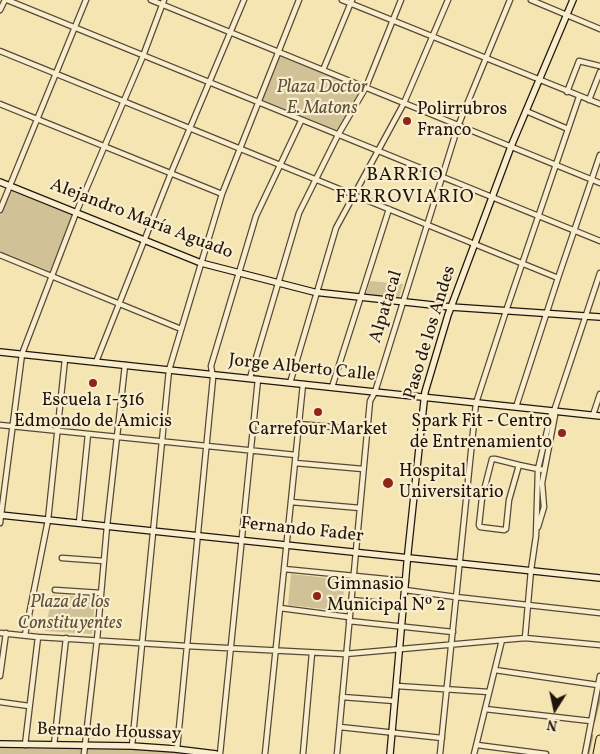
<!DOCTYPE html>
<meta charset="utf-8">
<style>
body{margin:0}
#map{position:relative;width:600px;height:754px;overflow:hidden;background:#f4e5b3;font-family:Vollkorn,serif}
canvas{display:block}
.north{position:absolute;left:530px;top:684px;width:50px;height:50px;-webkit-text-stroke:4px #f8eece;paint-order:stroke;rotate:190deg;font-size:14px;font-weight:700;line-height:20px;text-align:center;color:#21140b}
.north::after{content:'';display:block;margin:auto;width:18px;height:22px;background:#21140b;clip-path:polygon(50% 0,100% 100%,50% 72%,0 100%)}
</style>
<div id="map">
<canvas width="600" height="754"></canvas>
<div class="north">N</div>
</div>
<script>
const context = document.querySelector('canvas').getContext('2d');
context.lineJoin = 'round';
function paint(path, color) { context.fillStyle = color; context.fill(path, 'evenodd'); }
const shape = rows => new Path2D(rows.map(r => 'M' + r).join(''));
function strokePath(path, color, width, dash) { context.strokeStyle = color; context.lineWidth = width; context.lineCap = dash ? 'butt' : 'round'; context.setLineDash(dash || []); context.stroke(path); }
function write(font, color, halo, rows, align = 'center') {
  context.font = font + ' Vollkorn,serif'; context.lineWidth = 4.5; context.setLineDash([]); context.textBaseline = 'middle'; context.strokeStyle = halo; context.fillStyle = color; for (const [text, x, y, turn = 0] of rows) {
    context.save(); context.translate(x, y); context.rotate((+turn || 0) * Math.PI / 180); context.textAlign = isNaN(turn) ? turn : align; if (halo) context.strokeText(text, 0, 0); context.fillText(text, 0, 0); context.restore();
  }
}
const green = shape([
 [278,56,361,88,337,132,262,101],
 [11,188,73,213,50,271,0,251,0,215],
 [370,281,403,284,399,298,366,294],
 [291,574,345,580,342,611,288,605],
 [52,595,95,597,92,634,45,631],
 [0,748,148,750,187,754,0,754]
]);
const canal = shape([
 [593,721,600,693],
 [587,754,591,736]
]);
const street = shape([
 [7,0,600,241],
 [151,0,600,183],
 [342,0,600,104],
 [531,0,600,29],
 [0,10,5,0],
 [0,51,558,278],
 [323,70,352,0],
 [567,92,579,61,600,66],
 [589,100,600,72],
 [0,104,222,194],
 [526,111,568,129],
 [0,210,86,0],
 [0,255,181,329],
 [96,362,171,173,244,0],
 [250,378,299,213,338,135,366,87,401,0],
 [290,383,336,228,404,103,448,0],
 [332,387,389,209],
 [516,407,558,278,600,155],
 [593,415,600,394],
 [299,424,367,430],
 [0,425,296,455],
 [295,463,363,469],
 [519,465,509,500,506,529,504,530,480,527,479,525,482,498,492,459,495,459,519,465,538,469,544,470],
 [291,502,360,508],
 [0,523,22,354,76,213,143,56,164,0],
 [79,523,88,434],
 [538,527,544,507,542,483,555,415,554,411],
 [62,558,104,561],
 [284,569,406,581],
 [55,590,101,593],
 [405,590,456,597,600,613],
 [351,600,404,605],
 [280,608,349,617],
 [349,621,453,632],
 [0,633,38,637,187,646,345,654,525,638,600,645],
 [25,635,48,520,65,359],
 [525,638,531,570,536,536,538,469,551,414,554,411,600,273],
 [495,670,598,685],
 [0,676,6,633],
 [397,686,489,692],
 [342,697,395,701],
 [0,702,29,706],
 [485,709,591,721],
 [340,727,442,738],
 [25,745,38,637],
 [54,745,66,638],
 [477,745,546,754],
 [132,746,169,370,222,194,299,0],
 [177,749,213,378,211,366,256,216,301,121],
 [84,754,97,640,107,526,125,365],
 [220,754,258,379],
 [265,754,303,384],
 [303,754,312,653],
 [337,754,370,401,375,392,458,126,510,0],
 [440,754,476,403,506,311,579,97],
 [474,754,502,640],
 [585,754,600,676]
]);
const secondary = shape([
 [0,182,201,263,314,292,451,307,600,317],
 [0,352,600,416],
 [0,515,600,578],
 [0,744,132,746,175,749,216,754],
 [390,754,408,552,425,392,448,315,512,144,573,0]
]);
const primary = shape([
 [597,754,600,739]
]);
const markers = [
 [407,121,5,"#8f2418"],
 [93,383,5,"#8f2418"],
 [318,412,5,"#8f2418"],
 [562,433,5,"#8f2418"],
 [388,483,6,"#8f2418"],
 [317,596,5,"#8f2418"]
];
const parkNames = [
 ["Plaza Doctor",322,89],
 ["E. Matons",322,110],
 ["Plaza de los",70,604],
 ["Constituyentes",70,625]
];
const poiNames = [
 ["Polirrubros",417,111],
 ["Franco",417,132],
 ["Escuela 1-316",93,402,"center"],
 ["Edmondo de Amicis",93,423,"center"],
 ["Spark Fit - Centro",552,423,"right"],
 ["de Entrenamiento",552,444,"right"],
 ["Carrefour Market",318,431,"center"],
 ["Hospital",399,473],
 ["Universitario",399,494],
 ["Gimnasio",327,586],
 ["Municipal Nº 2",327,607]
];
const streetNames = [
 ["Alejandro María Aguado",141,220,21],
 ["Alpatacal",387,307,-73],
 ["Paso de los Andes",431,333,-73],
 ["Jorge Alberto Calle",302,369,6],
 ["Fernando Fader",302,531,6],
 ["Bernardo Houssay",109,733,2]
];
const neighbourhoodNames = [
 ["BARRIO",405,177],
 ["FERROVIARIO",405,199]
];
paint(green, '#d0c196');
strokePath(canal, '#ac9e7a', 4.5);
strokePath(street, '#564835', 7);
strokePath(secondary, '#21140b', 8);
strokePath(primary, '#21140b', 9);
strokePath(street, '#f8eece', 4.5);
strokePath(secondary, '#f8eece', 5.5);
strokePath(primary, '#f4e5b3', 7);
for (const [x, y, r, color] of markers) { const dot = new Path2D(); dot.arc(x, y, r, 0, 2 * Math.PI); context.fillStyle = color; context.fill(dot); strokePath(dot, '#f8eece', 2); }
write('italic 18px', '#5e513c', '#f8eece', parkNames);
write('18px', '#21140b', '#f8eece', poiNames, 'left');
write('18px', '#21140b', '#f8eece', streetNames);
context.letterSpacing = '1px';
write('19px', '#21140b', '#f8eece', neighbourhoodNames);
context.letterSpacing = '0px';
</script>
